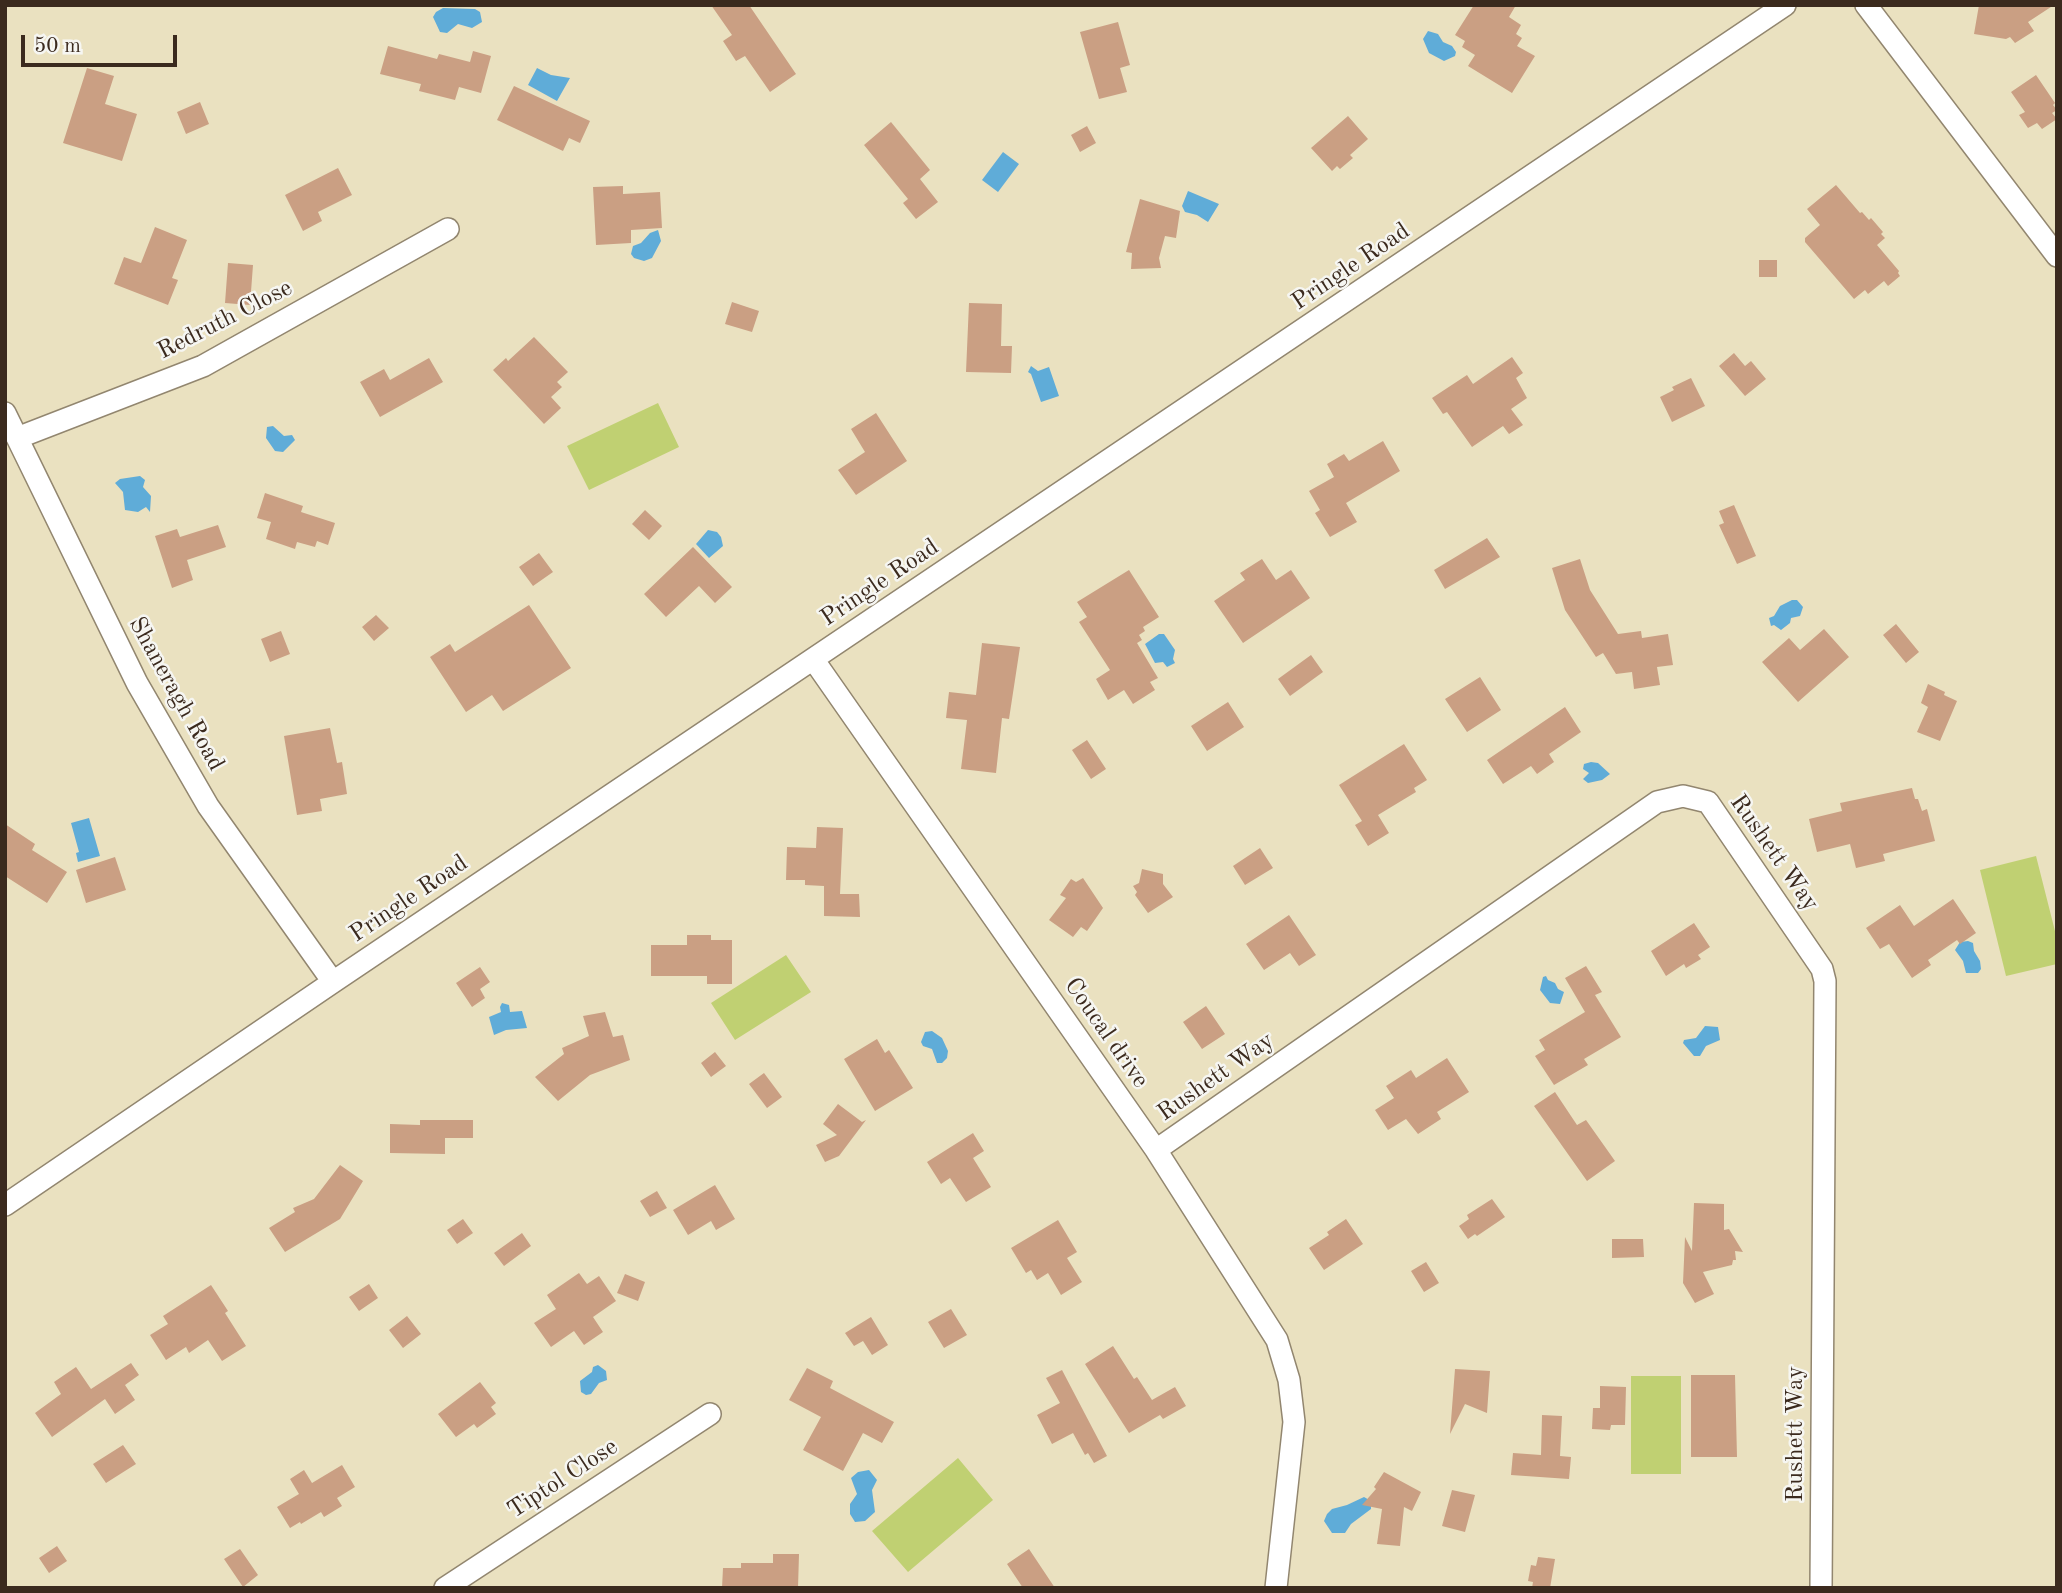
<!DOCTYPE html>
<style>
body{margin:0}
#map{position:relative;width:2062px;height:1593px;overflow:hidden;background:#eae1c0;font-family:"Old Standard TT",serif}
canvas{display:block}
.frame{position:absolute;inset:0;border:7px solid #3b2a1e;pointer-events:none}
.scale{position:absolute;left:21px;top:35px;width:156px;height:32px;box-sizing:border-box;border:4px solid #3b2a1e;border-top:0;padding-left:9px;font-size:21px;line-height:24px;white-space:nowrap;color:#3b2a1e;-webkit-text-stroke:5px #f6f6f2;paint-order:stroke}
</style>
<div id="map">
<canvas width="2062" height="1593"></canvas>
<div class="frame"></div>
<div class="scale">50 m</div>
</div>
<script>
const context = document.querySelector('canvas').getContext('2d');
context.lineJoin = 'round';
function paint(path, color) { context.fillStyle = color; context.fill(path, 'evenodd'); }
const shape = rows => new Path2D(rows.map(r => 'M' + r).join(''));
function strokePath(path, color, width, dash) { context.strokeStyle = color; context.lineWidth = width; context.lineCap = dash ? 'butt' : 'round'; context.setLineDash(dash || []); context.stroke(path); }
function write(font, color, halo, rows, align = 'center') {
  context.font = font + ' "Old Standard TT",serif'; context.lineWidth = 5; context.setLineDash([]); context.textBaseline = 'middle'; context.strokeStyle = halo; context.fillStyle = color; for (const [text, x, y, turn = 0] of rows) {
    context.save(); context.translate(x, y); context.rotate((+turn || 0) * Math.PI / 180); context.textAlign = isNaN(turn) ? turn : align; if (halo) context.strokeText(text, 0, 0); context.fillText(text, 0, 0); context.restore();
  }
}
const green = shape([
 [658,403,679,447,589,490,567,446],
 [2036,856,2057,939,2057,964,2006,976,1980,870],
 [786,955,811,992,735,1040,711,1003],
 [1631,1376,1681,1376,1681,1474,1631,1474],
 [958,1458,993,1500,908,1572,872,1531]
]);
const water = shape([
 [443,8,475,9,480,12,482,22,472,28,458,24,447,33,440,32,433,17,436,12],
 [1428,31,1438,34,1443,42,1452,46,1456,52,1455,56,1444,61,1429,53,1423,39],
 [537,68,551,75,570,78,557,101,528,85],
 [1003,152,1019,164,998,192,982,180],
 [1188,191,1219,204,1208,222,1197,215,1185,212,1182,206],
 [658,230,661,241,652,258,644,261,634,258,631,254,633,246,641,243,650,233],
 [1031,366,1038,371,1049,367,1059,396,1041,402,1031,374,1028,372],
 [273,426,284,436,292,435,295,440,283,452,275,451,266,438,267,427],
 [140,476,145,480,143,487,151,496,150,512,146,507,138,512,125,510,123,492,115,483,120,479],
 [708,530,717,532,721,537,723,546,709,558,696,544],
 [1792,600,1797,600,1803,607,1800,616,1791,618,1790,623,1781,630,1774,625,1771,626,1769,618,1774,616,1780,606],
 [1159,634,1164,634,1175,650,1173,659,1175,663,1167,667,1163,662,1155,663,1145,644],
 [1591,762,1598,763,1610,774,1602,780,1588,783,1583,779,1589,773,1583,769,1584,764],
 [89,818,100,856,78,862,76,853,79,852,71,823],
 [1968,941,1973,943,1974,951,1980,961,1981,969,1978,973,1966,973,1963,961,1955,950,1960,942],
 [1546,976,1548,980,1555,983,1558,989,1564,992,1560,1004,1550,1003,1540,990,1543,977],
 [502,1003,509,1005,510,1012,522,1011,527,1028,506,1030,494,1035,489,1017,501,1012,500,1007],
 [1705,1026,1718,1027,1720,1040,1706,1046,1700,1056,1694,1056,1683,1043,1684,1040,1696,1038],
 [932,1031,942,1038,948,1051,947,1058,942,1063,937,1063,932,1049,923,1046,921,1042,925,1032],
 [598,1365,606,1371,607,1380,599,1383,591,1394,586,1395,581,1392,580,1381,592,1372,593,1367],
 [869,1470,877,1480,872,1490,875,1512,865,1521,855,1522,850,1514,850,1504,857,1494,851,1478,858,1472],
 [1364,1497,1371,1501,1371,1509,1351,1524,1345,1533,1332,1533,1324,1521,1327,1514,1332,1509,1347,1505]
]);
const building = shape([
 [711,5,749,5,796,74,770,92,745,56,736,61,723,41,732,35],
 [1474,5,1516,5,1509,17,1521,25,1516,34,1522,38,1517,46,1535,56,1512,93,1468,66,1475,55,1462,47,1465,41,1455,35],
 [1979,5,2054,5,2028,22,2034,31,2015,43,2010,37,2006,39,1974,34],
 [1118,22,1130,65,1120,68,1127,92,1099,99,1080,32],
 [388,46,437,59,439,54,470,62,473,51,491,56,481,93,459,87,455,100,419,91,421,84,380,74],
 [87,68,114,76,105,104,137,114,122,161,63,143],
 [2036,75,2055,103,2053,105,2057,110,2052,113,2057,119,2042,129,2037,123,2028,128,2019,115,2025,112,2011,92],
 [514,86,590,121,580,143,569,138,563,151,497,120],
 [200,102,209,124,186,134,177,112],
 [1348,116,1368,139,1350,155,1353,158,1340,169,1337,166,1332,171,1311,148],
 [891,122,930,170,920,179,938,202,916,219,903,203,908,199,864,145],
 [1087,126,1096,143,1080,152,1071,135],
 [338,168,352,195,318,212,322,221,303,231,285,195],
 [1836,185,1860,213,1862,212,1869,220,1871,218,1883,232,1881,234,1885,238,1877,245,1899,271,1898,273,1900,276,1888,286,1884,281,1868,294,1865,290,1854,299,1805,242,1805,238,1820,225,1807,209],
 [623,186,623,194,660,192,662,228,631,230,631,243,596,245,593,187],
 [1140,199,1180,211,1176,238,1165,236,1159,258,1161,268,1131,269,1132,253,1126,252],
 [155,227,187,240,172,278,178,280,168,305,114,284,124,257,141,263],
 [1759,260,1777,260,1777,277,1759,277],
 [228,263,253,265,250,305,225,303],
 [732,302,759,311,752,332,725,324],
 [969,303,1002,304,1001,346,1012,346,1011,373,966,372],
 [534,337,568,372,557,382,562,387,551,397,561,408,544,424,493,370,506,358,508,361],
 [1734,353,1745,366,1751,361,1766,379,1745,396,1719,366],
 [1512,357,1523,373,1516,378,1527,398,1511,409,1523,425,1509,434,1503,426,1472,447,1447,412,1443,414,1432,398,1467,375,1473,384],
 [429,358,443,382,380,417,360,382,384,369,390,380],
 [1691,378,1705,406,1672,422,1660,397,1674,390,1672,387],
 [876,413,907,461,856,495,838,470,865,452,851,429],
 [1383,441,1400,471,1346,503,1357,522,1330,537,1315,513,1320,510,1309,491,1334,477,1327,464,1344,454,1349,461],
 [265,493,303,506,301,512,335,523,328,545,317,541,315,547,297,542,295,549,266,539,271,522,257,518],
 [1734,505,1756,556,1737,564,1719,525,1724,523,1719,511],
 [645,510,662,526,649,540,632,524],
 [218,525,226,547,187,560,193,580,172,588,155,536,177,529,180,537],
 [1487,538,1500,557,1445,589,1434,570],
 [693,547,732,587,715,603,699,586,666,617,644,594],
 [539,553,553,572,533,586,519,567],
 [1262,559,1276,580,1291,570,1310,598,1243,643,1214,601,1245,580,1240,573],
 [1580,559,1590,590,1618,634,1641,631,1642,638,1668,634,1673,665,1657,667,1660,685,1634,689,1632,672,1616,674,1603,653,1596,657,1565,610,1552,568],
 [1129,570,1159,617,1143,627,1145,631,1139,635,1142,640,1137,643,1158,678,1150,682,1155,690,1133,704,1124,690,1108,700,1096,679,1110,670,1079,622,1087,617,1077,602],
 [529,605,571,668,503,711,492,695,466,712,430,657,450,644,455,652],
 [376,615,389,628,374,641,362,627],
 [1896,624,1919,652,1906,663,1883,635],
 [1824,629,1849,657,1798,702,1762,662,1789,638,1800,650],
 [281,631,290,654,270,662,261,639],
 [982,643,1020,647,1009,719,1002,718,996,773,961,769,967,720,946,718,949,692,976,695],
 [1311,655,1323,672,1290,696,1278,679],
 [1480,677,1501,710,1467,732,1445,699],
 [1928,684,1945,692,1944,695,1957,701,1940,741,1917,732,1928,707,1921,703],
 [1228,702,1244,727,1207,751,1191,726],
 [1565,707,1581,732,1549,754,1554,762,1537,774,1531,766,1503,784,1487,760],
 [330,728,337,763,342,762,347,794,320,799,322,811,297,815,284,736],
 [1087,740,1106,769,1091,779,1072,750],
 [1404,744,1427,780,1414,788,1416,792,1378,815,1389,833,1368,846,1355,825,1362,821,1339,785],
 [1912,788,1915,799,1918,799,1922,811,1927,809,1935,841,1883,854,1885,861,1856,868,1850,844,1817,852,1809,819,1842,811,1840,803],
 [5,824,35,844,32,850,67,872,47,903,5,876],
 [817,827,843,828,840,894,859,894,860,917,824,916,824,886,805,885,805,880,786,880,787,847,816,848],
 [1260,848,1273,868,1245,885,1233,866],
 [115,857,126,890,86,903,76,870],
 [1142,869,1163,874,1163,884,1173,897,1148,913,1135,895,1137,892,1133,886,1139,883],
 [1083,878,1103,908,1087,931,1081,927,1073,937,1049,920,1066,898,1060,895,1071,879,1076,882],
 [1953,899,1976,933,1960,944,1957,940,1928,960,1931,965,1912,978,1889,944,1880,949,1866,928,1900,905,1914,926],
 [1289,915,1316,955,1299,966,1290,953,1264,970,1246,944],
 [1694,923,1710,947,1698,955,1701,959,1686,968,1684,964,1666,976,1651,951],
 [687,935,711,935,711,940,732,940,732,984,707,984,707,976,651,976,651,945,687,945],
 [1586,966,1602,992,1595,995,1621,1037,1584,1059,1588,1065,1554,1085,1535,1056,1545,1050,1539,1040,1585,1012,1565,978],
 [480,967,490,982,480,989,485,998,472,1007,456,983],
 [1206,1006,1225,1034,1202,1049,1183,1022],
 [605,1012,613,1037,623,1035,630,1060,590,1075,558,1101,535,1077,564,1054,562,1048,589,1036,583,1016],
 [877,1039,885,1053,889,1050,913,1088,875,1111,844,1059],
 [715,1052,726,1066,711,1077,701,1063],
 [1447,1058,1469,1092,1437,1112,1441,1119,1418,1134,1406,1119,1388,1130,1375,1110,1394,1098,1386,1086,1411,1070,1416,1078],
 [764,1073,782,1097,767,1108,749,1084],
 [1555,1092,1577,1125,1586,1120,1615,1161,1587,1181,1534,1106],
 [838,1104,862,1122,866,1120,839,1156,825,1162,816,1145,837,1135,823,1124],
 [420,1120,473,1120,473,1138,445,1138,445,1154,390,1153,390,1124,420,1125],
 [973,1133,984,1151,973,1158,991,1187,966,1202,950,1178,941,1184,927,1162],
 [340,1165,363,1181,340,1219,285,1252,269,1228,295,1212,293,1208,314,1199],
 [715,1185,735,1219,716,1230,711,1221,688,1235,673,1210],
 [657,1191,667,1208,650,1217,640,1201],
 [1492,1199,1505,1217,1477,1236,1475,1234,1468,1239,1459,1226,1469,1219,1467,1215],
 [1694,1203,1724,1204,1724,1230,1729,1229,1743,1252,1735,1251,1736,1260,1733,1260,1732,1265,1703,1272,1714,1294,1695,1303,1683,1283,1685,1237,1692,1251],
 [463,1219,473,1233,457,1244,447,1230],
 [1346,1219,1363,1244,1324,1270,1309,1248,1329,1235,1327,1232],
 [1058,1220,1077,1252,1067,1258,1082,1282,1061,1295,1048,1273,1037,1280,1031,1270,1026,1273,1011,1248],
 [522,1233,531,1246,504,1266,494,1253],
 [1612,1239,1643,1239,1644,1257,1612,1258],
 [1426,1262,1439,1283,1424,1292,1411,1271],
 [579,1273,587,1284,599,1276,616,1301,593,1317,603,1332,584,1345,574,1331,551,1347,534,1323,556,1309,547,1295],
 [625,1274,645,1282,638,1301,617,1293],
 [369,1284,378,1298,359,1311,349,1297],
 [211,1285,228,1311,225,1313,246,1346,222,1361,208,1340,189,1353,186,1347,166,1360,150,1335,168,1324,163,1316],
 [951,1309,967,1335,944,1348,928,1322],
 [407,1316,421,1334,403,1348,389,1330],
 [871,1317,888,1345,872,1355,863,1341,854,1346,845,1333],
 [1113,1346,1134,1379,1137,1377,1152,1400,1175,1387,1186,1406,1163,1419,1160,1415,1129,1433,1085,1364],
 [131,1363,139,1375,125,1385,135,1400,115,1414,105,1399,52,1437,35,1413,61,1394,54,1382,76,1367,91,1389],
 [807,1368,833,1381,830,1388,894,1422,882,1443,863,1433,843,1471,803,1450,821,1417,789,1400],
 [1455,1369,1490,1371,1487,1413,1465,1404,1450,1434],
 [1062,1370,1107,1456,1094,1463,1088,1453,1085,1455,1073,1433,1052,1444,1037,1415,1060,1403,1046,1378],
 [1691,1375,1735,1375,1737,1457,1691,1457],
 [480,1382,496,1403,491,1407,496,1414,477,1428,474,1424,456,1437,438,1414],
 [1600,1386,1626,1387,1625,1425,1611,1425,1610,1430,1592,1429,1593,1408,1600,1408],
 [1542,1415,1562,1416,1560,1456,1571,1457,1569,1479,1511,1475,1513,1453,1541,1455],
 [123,1445,136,1464,106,1483,93,1464],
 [342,1465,355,1487,337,1498,342,1506,324,1517,321,1512,301,1524,300,1522,290,1528,277,1507,299,1494,290,1479,304,1470,312,1483],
 [1384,1472,1421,1492,1412,1511,1404,1507,1400,1546,1377,1544,1382,1509,1362,1505,1376,1489,1374,1487],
 [1452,1490,1475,1495,1465,1532,1442,1526],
 [57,1546,67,1561,49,1573,39,1558],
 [240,1549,258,1575,243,1587,224,1559],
 [1029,1549,1055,1588,1023,1588,1007,1564],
 [773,1554,799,1554,798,1588,722,1588,723,1568,741,1568,741,1563,773,1563],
 [1538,1557,1555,1559,1550,1588,1532,1588,1533,1582,1528,1581,1531,1565,1536,1566]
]);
const minor = shape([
 [1866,5,2057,256],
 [5,413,137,683,208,806,333,982],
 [17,438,203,366,448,229],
 [813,659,1156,1150,1277,1340,1289,1380,1294,1422,1276,1588],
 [1156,1150,1657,802,1683,796,1708,802,1822,969,1825,981,1821,1588],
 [5,1205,333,982,1785,5],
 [445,1588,710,1414]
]);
const streetNames = [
 ["Pringle Road",1351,267,-34],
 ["Redruth Close",225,320,-27],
 ["Pringle Road",880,583,-34],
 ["Shaneragh Road",176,694,61],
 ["Rushett Way",1774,853,55],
 ["Pringle Road",409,899,-34],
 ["Coucal drive",1106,1033,55],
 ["Rushett Way",1216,1077,-35],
 ["Rushett Way",1796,1434,-90],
 ["Tiptol Close",563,1479,-33]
];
paint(green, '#c0d072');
paint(water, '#5facd8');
paint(building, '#ca9f83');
strokePath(minor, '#92866f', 24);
strokePath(minor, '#fff', 21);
write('24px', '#3b2a1e', '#f6f6f2', streetNames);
</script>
